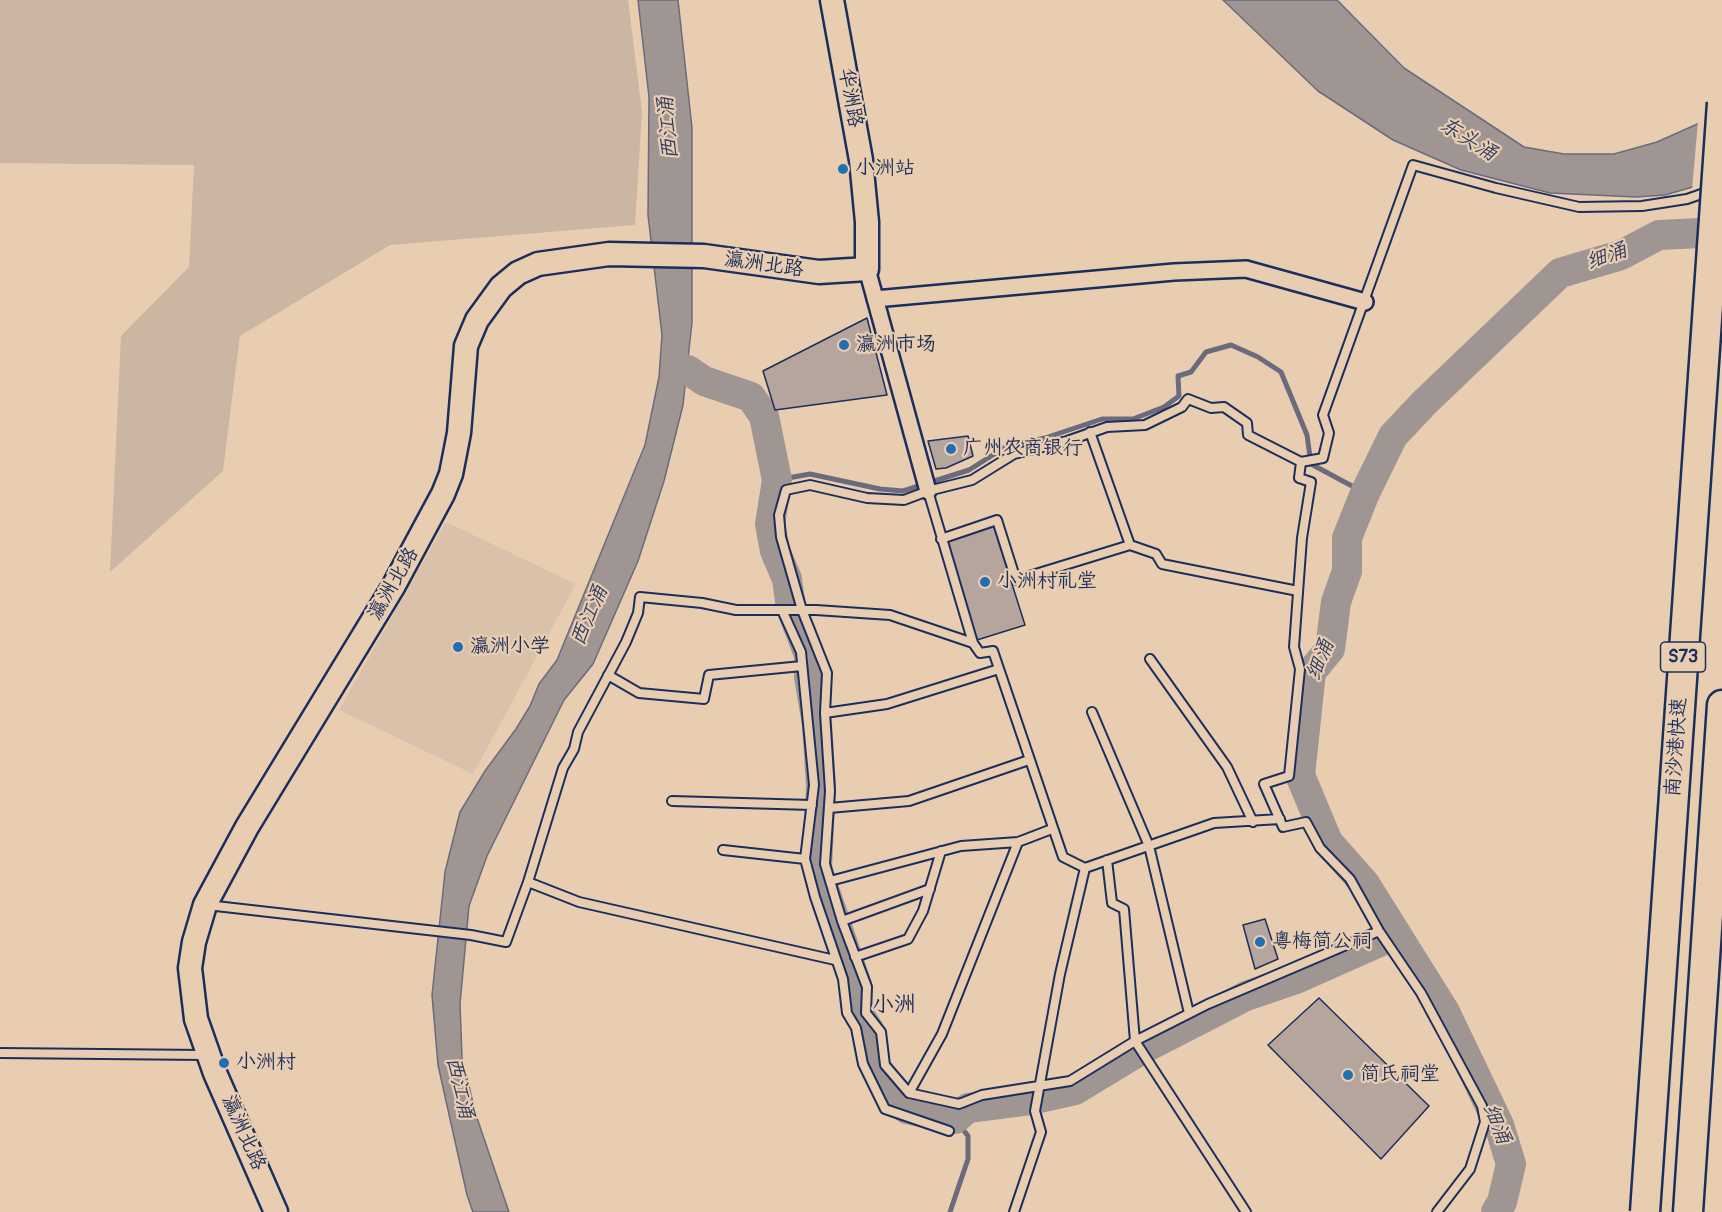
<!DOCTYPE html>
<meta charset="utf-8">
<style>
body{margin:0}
canvas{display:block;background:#e9cdb0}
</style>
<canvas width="1722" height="1212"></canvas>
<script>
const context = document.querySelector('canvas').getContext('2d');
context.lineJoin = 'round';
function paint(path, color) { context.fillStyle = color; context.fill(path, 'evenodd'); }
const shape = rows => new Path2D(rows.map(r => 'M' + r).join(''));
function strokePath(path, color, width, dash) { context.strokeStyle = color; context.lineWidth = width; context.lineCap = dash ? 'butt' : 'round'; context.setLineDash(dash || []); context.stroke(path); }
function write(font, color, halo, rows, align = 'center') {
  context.font = font + ' Pangolin,"LXGW WenKai TC",sans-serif'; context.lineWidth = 4.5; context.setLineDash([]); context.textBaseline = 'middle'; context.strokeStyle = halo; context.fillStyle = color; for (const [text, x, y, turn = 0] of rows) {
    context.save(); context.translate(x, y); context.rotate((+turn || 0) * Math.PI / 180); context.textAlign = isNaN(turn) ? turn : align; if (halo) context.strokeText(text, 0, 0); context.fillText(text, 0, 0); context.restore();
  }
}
const built = shape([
 [446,522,576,584,473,774,339,710]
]);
const green = shape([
 [0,0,628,0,642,112,635,225,390,245,240,336,223,471,110,572,121,336,189,267,194,165,0,163]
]);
const water = shape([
 [638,0,678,0,692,128,692,322,683,405,664,481,638,561,593,664,564,700,487,856,469,906,460,1004,462,1058,476,1115,509,1212,473,1212,467,1195,438,1065,432,995,445,872,460,812,485,771,516,729,530,706,539,684,557,660,645,445,659,377,662,335,648,215,649,97,638,0],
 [1223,0,1337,0,1404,68,1524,147,1564,154,1614,154,1657,142,1722,113,1696,186,1665,195,1636,197,1550,193,1461,170,1393,140,1318,91,1223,0]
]);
const pier = shape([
 [1722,110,1722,180,1692,190,1698,121]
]);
const stream = shape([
 [777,480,810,474,880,489,903,491,969,470,1007,446,1045,438,1102,419,1133,419,1164,407,1179,396,1178,376,1191,372,1206,352,1231,345,1258,357,1281,372,1307,435,1311,464,1365,493],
 [950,1212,968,1159,968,1136,955,1119]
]);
const river = shape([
 [688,370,704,381,751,397,764,416,777,480,770,524,775,551,787,579,791,608,809,655,809,677,817,724,821,786,817,868,857,985,857,1011,869,1030,874,1065,907,1109,955,1119,968,1108,1030,1100,1075,1090,1141,1050,1246,996,1296,979,1395,935],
 [1496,1212,1502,1202,1511,1164,1499,1125,1445,1012,1365,884,1328,842,1300,775,1311,672,1330,649,1336,602,1347,571,1347,538,1365,493,1393,436,1424,403,1560,273,1621,255,1659,235,1722,232]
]);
const building = shape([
 [867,318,887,395,775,410,763,371,867,318],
 [968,436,973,456,946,468,936,469,928,441,968,436],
 [993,524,1025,625,977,640,945,539,993,524],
 [1265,919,1278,959,1255,969,1243,925,1265,919],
 [1319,998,1429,1106,1381,1159,1268,1045,1319,998]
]);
const lane = shape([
 [1090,432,1130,545,1156,554,1162,564,1298,591],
 [1301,462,1323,458,1329,433,1323,415,1413,165,1496,188,1579,207,1642,206,1687,199,1710,191],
 [928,491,973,643],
 [941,539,997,520,1016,580,1130,545],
 [782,610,801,652,814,785,805,859,815,897,843,979,847,1013,856,1028,863,1064,885,1109,949,1131],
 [1150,659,1227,767,1253,822],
 [608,675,639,693,704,699,709,675,802,666],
 [1092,712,1149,846,1189,1013],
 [825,713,887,704,999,669],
 [672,801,812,805],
 [829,808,909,801,1029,760],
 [723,850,805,859],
 [1107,860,1112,903,1124,909,1135,1041,1246,1212],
 [1085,868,1214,823,1280,819],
 [830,881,961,846,1018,842,1052,829],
 [528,882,579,902,835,960],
 [207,905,471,935,506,942,528,882,563,768,574,749,578,732,626,642,638,613,640,597,702,603,736,610,816,610,890,615,973,643,980,653,993,651,1063,857,1085,868,1060,974,1035,1111,1041,1132,1014,1212],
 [842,921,930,889],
 [1379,931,1208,1004,1135,1041,1070,1081,982,1095,959,1104,909,1093,885,1065,881,1032,866,1013,867,987,842,921,825,864,830,791,825,713,827,673,802,610,781,537,779,515,786,490,810,485,867,498,904,500,928,491,972,480,1014,454,1067,441,1107,427,1145,425,1182,407,1188,399,1211,408,1224,407,1247,423,1248,435,1301,462,1299,478,1311,482,1302,538,1294,647,1300,669,1289,776,1264,784,1283,827,1306,822,1320,848,1350,879,1379,931,1421,993,1482,1106,1485,1122,1470,1169,1437,1212],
 [855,957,908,939,923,911,941,851],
 [0,1053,205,1055],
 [909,1093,942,1034,1018,842]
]);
const street = shape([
 [867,269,928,491],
 [875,299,1174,272,1246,269,1365,302]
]);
const secondary = shape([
 [276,1212,215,1073,196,1019,190,968,194,942,205,905,247,827,393,587,443,494,451,474,459,433,466,346,477,320,501,287,518,273,538,264,609,254,704,256,819,272,867,269,867,222,861,160,832,0]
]);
const highway = shape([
 [1688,1212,1722,705]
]);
const highwayBridge = shape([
 [1645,1212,1722,103]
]);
const markers = [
 [843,169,6,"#1f6fb2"],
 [844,345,6,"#1f6fb2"],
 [951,449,6,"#1f6fb2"],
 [985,582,6,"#1f6fb2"],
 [458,647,6,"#1f6fb2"],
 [1260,942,6,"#1f6fb2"],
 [224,1063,6,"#1f6fb2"],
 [1348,1075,6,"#1f6fb2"]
];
const shields = [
 [1683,657,45]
];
const shieldNames = [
 ["S73",1683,657]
];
const streetNames = [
 ["华洲路",850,98,80],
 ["瀛洲北路",764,265,8],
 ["瀛洲北路",394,584,-60],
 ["南沙港快速",1677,747,-86],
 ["瀛洲北路",243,1133,66]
];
const poiNames = [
 ["小洲站",855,169],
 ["瀛洲市场",856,345],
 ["广州农商银行",963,449],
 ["小洲村礼堂",997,582],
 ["瀛洲小学",470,647],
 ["粤梅简公祠",1272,942],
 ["小洲村",236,1063],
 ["简氏祠堂",1360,1075]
];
const waterNames = [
 ["西江涌",669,128,-95],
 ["东头涌",1468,140,32],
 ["细涌",1607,257,-20],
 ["西江涌",590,616,-67],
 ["细涌",1321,660,-68],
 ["西江涌",459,1088,77],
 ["细涌",1496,1124,68]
];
const quarterNames = [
 ["小洲",894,1005]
];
paint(built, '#dac1aa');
paint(green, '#cbb6a4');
paint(water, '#9f9592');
strokePath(water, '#6a6c7d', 1.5);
paint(pier, '#e9cdb0');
strokePath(stream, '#6a6c7d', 5);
strokePath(river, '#9f9592', 30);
paint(building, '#b6a59c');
strokePath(building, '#1b2f5e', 1.5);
strokePath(lane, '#1b2f5e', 12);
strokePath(street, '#1b2f5e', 20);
strokePath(secondary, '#1b2f5e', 27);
strokePath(highway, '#1b2f5e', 33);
strokePath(lane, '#e9cdb0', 8);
strokePath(street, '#e9cdb0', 15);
strokePath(secondary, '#e9cdb0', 22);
strokePath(highway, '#e9cdb0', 28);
strokePath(highwayBridge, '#1b2f5e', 33, []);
strokePath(highwayBridge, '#e9cdb0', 28);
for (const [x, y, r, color] of markers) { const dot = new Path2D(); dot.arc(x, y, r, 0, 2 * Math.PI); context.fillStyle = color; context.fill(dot); strokePath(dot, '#e9cdb0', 2); }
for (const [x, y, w] of shields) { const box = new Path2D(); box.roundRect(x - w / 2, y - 15, w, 30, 4.5); context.fillStyle = '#e9cdb0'; context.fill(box); strokePath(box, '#1b2f5e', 1.5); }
write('bold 18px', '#1b2f5e', null, shieldNames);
write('20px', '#1b2f5e', '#e9cdb0', streetNames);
write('20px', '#1b2f5e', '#e9cdb0', poiNames, 'left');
write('italic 21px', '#2f3e66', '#e9cdb0', waterNames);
write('22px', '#1b2f5e', '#e9cdb0', quarterNames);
</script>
